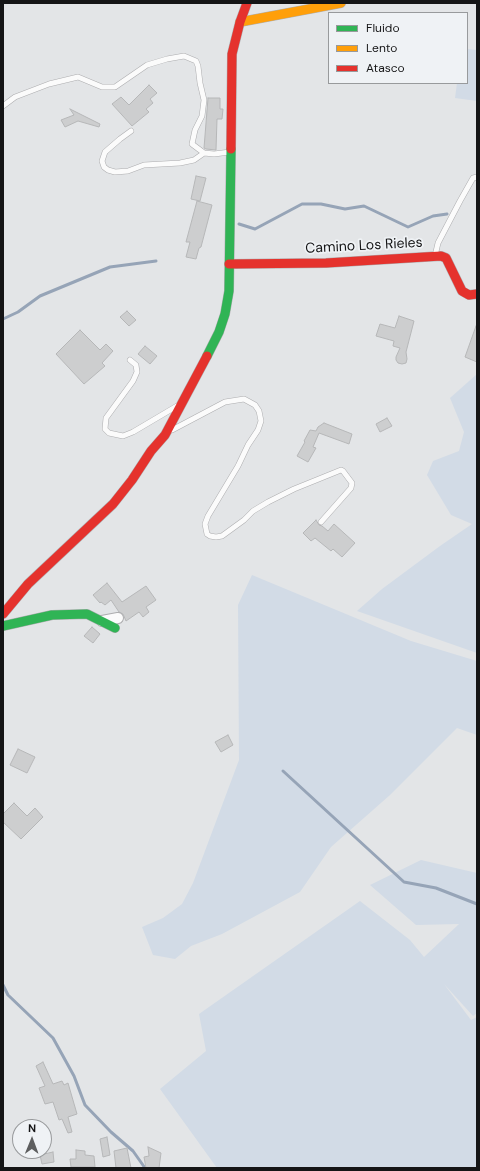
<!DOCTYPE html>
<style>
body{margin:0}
#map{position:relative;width:480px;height:1171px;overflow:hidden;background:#e3e5e7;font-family:"DM Sans",sans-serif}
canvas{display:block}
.frame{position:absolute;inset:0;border:4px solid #151516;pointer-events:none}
.legend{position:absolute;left:328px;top:12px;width:140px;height:72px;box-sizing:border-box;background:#eff2f5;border:1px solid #989a9c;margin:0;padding:5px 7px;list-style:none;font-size:12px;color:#151516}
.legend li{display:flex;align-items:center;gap:8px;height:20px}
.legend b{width:20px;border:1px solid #989a9c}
.north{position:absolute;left:12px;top:1119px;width:40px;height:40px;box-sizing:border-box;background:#eff2f5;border:1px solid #989a9c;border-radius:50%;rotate:1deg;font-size:11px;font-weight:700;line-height:16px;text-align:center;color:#151516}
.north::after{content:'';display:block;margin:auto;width:14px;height:18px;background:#5d5e5f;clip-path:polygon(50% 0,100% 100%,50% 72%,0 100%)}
</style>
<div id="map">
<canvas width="480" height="1171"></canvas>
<div class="frame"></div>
<ul class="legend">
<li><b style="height:5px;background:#30b455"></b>Fluido</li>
<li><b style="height:5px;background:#ff9f0a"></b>Lento</li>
<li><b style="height:5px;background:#e5322d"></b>Atasco</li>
</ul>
<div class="north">N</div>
</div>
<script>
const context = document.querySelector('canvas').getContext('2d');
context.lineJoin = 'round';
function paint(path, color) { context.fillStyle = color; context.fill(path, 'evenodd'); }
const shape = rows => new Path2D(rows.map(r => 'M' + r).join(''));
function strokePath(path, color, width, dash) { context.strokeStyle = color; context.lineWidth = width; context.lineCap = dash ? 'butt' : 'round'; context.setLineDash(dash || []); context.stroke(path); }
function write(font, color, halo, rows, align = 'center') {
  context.font = font + ' "DM Sans",sans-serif'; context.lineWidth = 3.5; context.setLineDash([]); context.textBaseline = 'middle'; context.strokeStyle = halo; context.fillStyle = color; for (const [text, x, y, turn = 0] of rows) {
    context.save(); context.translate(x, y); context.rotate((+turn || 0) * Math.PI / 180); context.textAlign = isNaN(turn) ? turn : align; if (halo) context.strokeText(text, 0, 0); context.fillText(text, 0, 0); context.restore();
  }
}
const green = shape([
 [467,49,477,50,477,101,455,98,457,83,467,83],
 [477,374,477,653,357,611,382,589,440,546,472,524,451,515,427,475,433,461,459,451,464,432,450,398],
 [252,575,411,641,477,661,477,735,457,728,390,795,331,847,300,892,222,934,191,946,175,959,153,955,142,927,163,918,182,904,193,883,239,760,238,605],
 [421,860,477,873,477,1013,473,1016,444,984,471,1020,477,1017,477,1168,217,1168,160,1089,206,1051,199,1014,360,901,410,940,424,957,459,924,416,925,370,885]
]);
const stream = shape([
 [239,224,255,229,302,204,321,204,345,209,364,206,408,227,433,216,447,214],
 [3,319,18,312,40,296,110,267,156,261],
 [283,771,404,882,436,888,477,904],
 [3,985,8,995,53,1038,74,1076,85,1105,111,1132,133,1151,145,1168]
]);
const building = shape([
 [149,85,157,93,150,99,153,103,146,109,149,112,132,126,112,104,121,97,129,105,149,85],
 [208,98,220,98,220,109,223,109,222,119,217,119,216,150,206,149,204,148,208,98],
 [70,109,100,124,99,127,78,121,65,127,61,120,74,115,70,109],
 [196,176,206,178,200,201,191,199,196,176],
 [197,201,212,205,201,247,199,248,196,259,186,257,190,242,186,242,197,201],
 [127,311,136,320,129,326,120,317,127,311],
 [399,316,414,321,406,352,407,359,406,363,402,364,398,363,396,360,396,357,400,348,393,346,394,341,376,336,380,324,395,328,399,316],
 [476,326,477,326,477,362,465,357,476,326],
 [80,330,100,350,106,344,113,351,102,363,105,366,84,384,56,354,80,330],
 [145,346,157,356,150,364,138,354,145,346],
 [387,418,392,426,380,432,376,424,387,418],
 [324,423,352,434,349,444,319,433,313,447,316,448,308,462,297,456,305,442,304,441,310,430,316,431,318,427,324,423],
 [316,520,319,525,322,526,328,531,334,524,355,543,342,557,333,549,331,551,315,538,311,541,303,533,316,520],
 [107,583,122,602,146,586,156,600,146,607,149,612,143,617,139,612,126,621,123,614,119,612,111,600,105,605,101,602,100,603,93,595,107,583],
 [92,627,100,634,93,643,84,636,92,627],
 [228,735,233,745,221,752,215,742,228,735],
 [18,749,35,757,27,773,10,765,18,749],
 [14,803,27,816,35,808,43,817,21,839,3,822,3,814,14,803],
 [43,1062,53,1084,62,1081,64,1085,68,1083,77,1114,68,1117,72,1132,68,1133,62,1119,59,1120,53,1102,45,1104,39,1088,45,1086,36,1066,43,1062],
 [107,1137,110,1155,103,1157,100,1139,107,1137],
 [148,1147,161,1153,159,1168,146,1168,144,1157,149,1156,148,1147],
 [127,1148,131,1168,116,1168,114,1151,127,1148],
 [76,1150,85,1151,85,1155,94,1156,95,1167,71,1167,70,1159,76,1159,76,1150],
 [53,1152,54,1162,42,1164,40,1155,53,1152]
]);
const lane = shape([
 [3,106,15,97,49,84,78,77,102,87,115,87,147,65,167,59,184,56,196,61,198,66,200,83,204,100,202,116,195,130,192,144,204,153],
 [131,131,120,139,105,152,102,161,104,167,108,170,115,172,128,171,144,165,180,163,194,160,204,153,214,154,230,152],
 [435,256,438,243,460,201,473,178,477,177],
 [130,360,136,365,137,372,133,381,106,418,105,429,109,433,123,436,133,432,177,406],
 [172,430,225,402,244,399,255,405,259,411,261,421,258,430,248,445,238,466,208,516,205,524,207,534,210,536,216,537,222,536,244,520,253,511,268,502,294,489,341,470,343,471,352,483,351,488,321,522]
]);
const street = shape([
 [102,621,118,618]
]);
const fast = shape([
 [207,356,219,332,225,314,229,291,231,149],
 [3,626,52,615,87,614,115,628]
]);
const slow = shape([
 [240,22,341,3]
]);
const jam = shape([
 [231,149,232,54,240,22,247,3],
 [229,264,326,263,441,256,446,258,462,291,469,295,477,294],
 [3,614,28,584,113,504,132,480,151,451,165,435,207,356]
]);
const streetNames = [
 ["Camino Los Rieles",364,246,-3]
];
paint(green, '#d2dbe6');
strokePath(stream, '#96a4b7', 3);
paint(building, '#cdcecf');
strokePath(building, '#b6b7b8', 1);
strokePath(lane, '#adadaf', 6);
strokePath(street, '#adadaf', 12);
strokePath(fast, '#adadaf', 10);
strokePath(slow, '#adadaf', 10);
strokePath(jam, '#adadaf', 10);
strokePath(lane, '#fbfbfb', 5);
strokePath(street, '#fbfbfb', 10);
strokePath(fast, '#30b455', 9);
strokePath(slow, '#ff9f0a', 9);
strokePath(jam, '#e5322d', 9);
write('14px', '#151516', '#eff2f5', streetNames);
</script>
